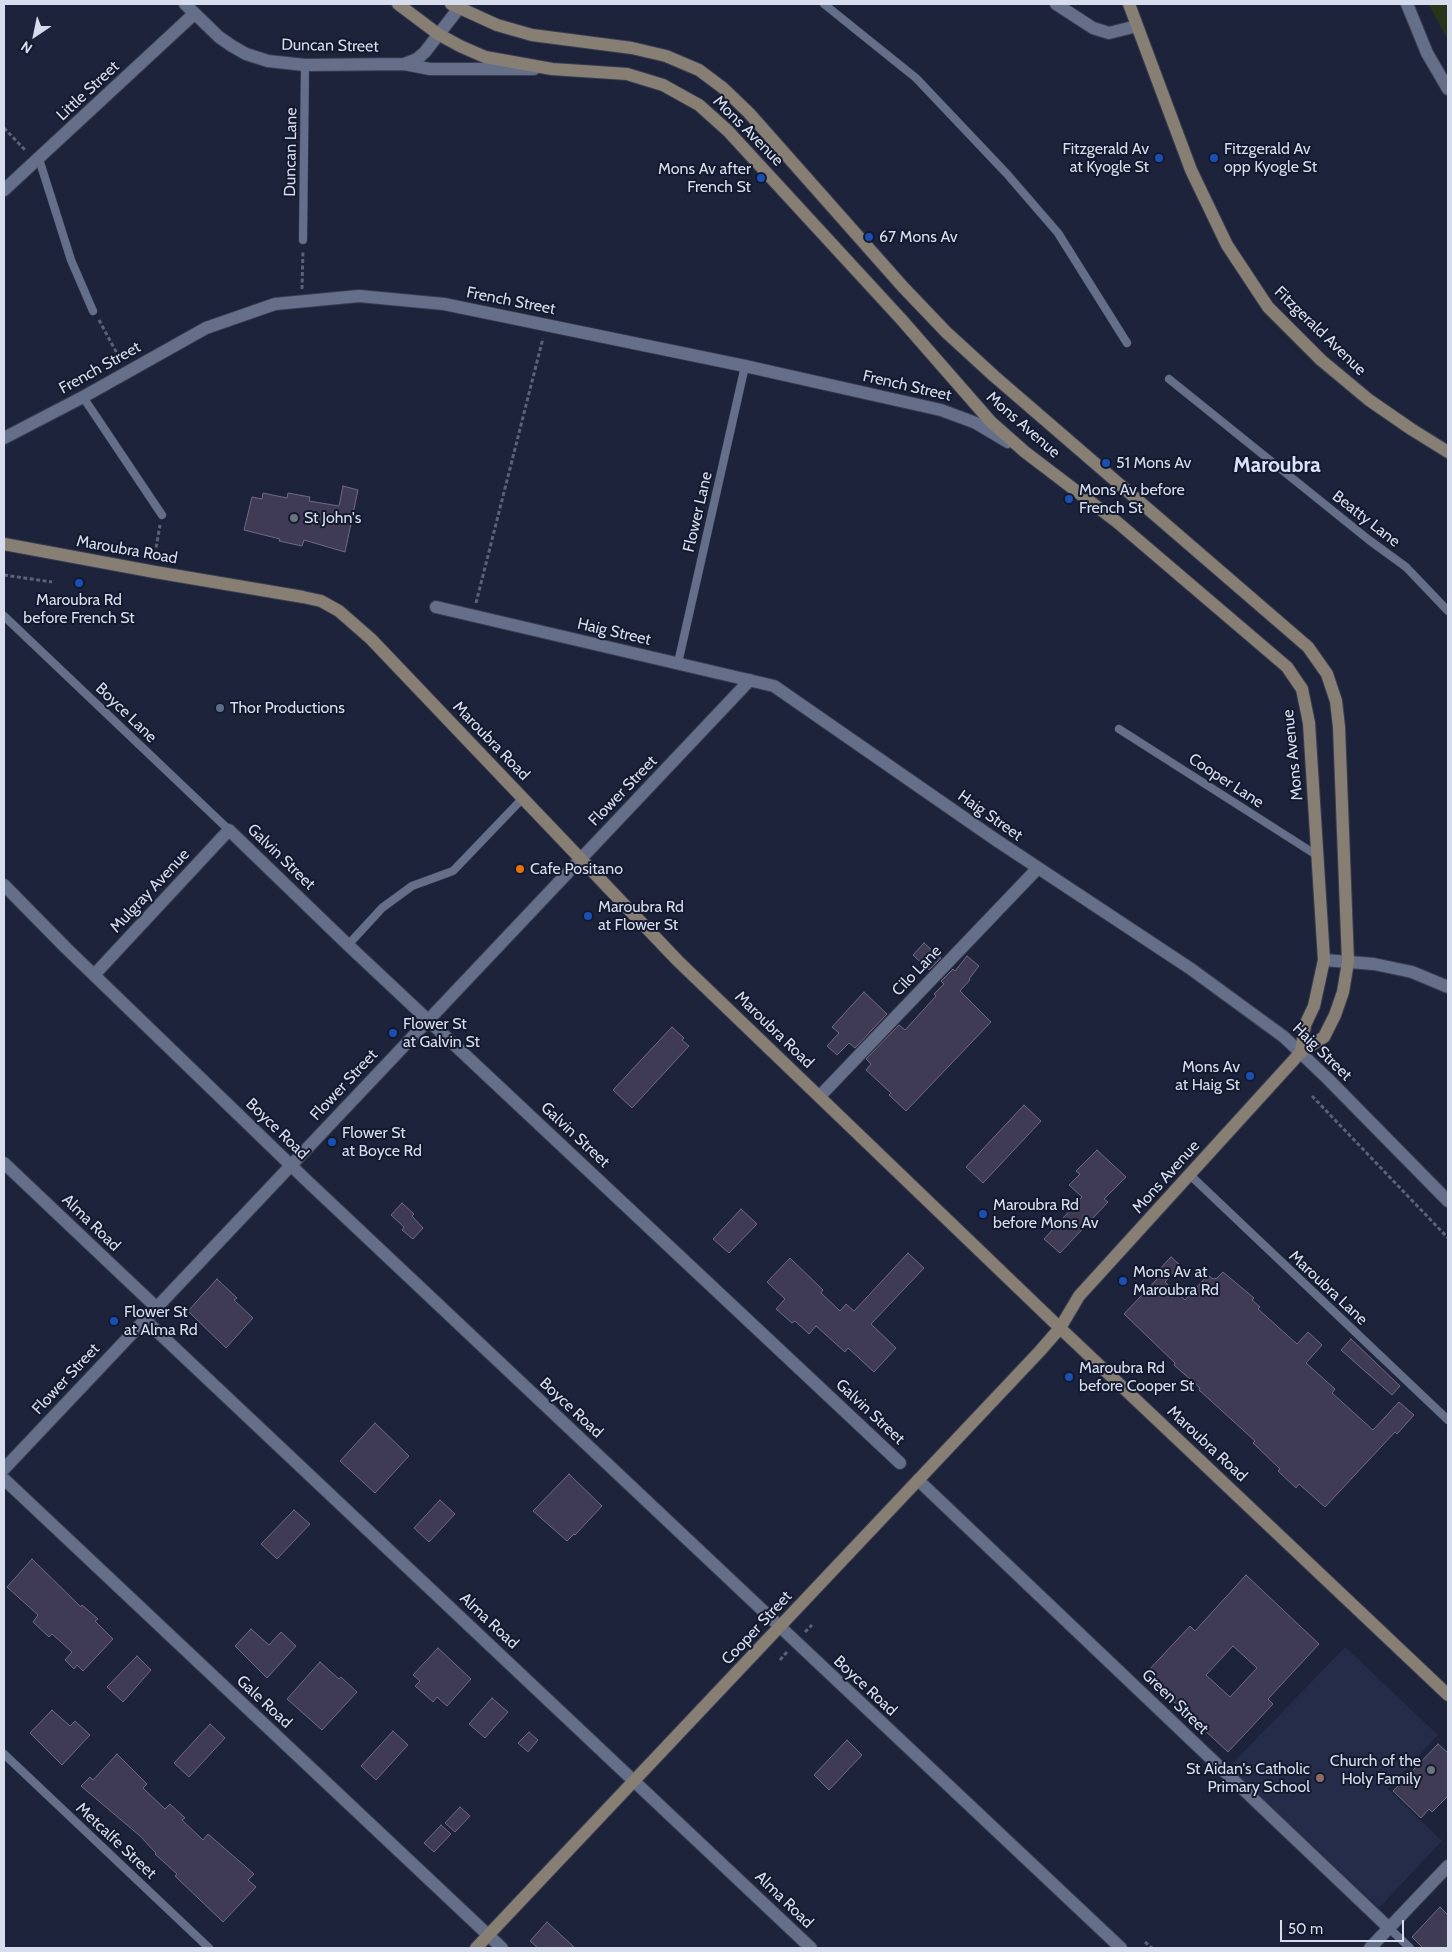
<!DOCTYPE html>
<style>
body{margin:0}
#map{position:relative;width:1452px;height:1952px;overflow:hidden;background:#1c233a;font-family:Cabin,sans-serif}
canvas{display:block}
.frame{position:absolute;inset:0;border:5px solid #d7ddec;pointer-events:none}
.north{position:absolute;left:10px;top:10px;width:50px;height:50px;-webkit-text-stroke:4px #131a2f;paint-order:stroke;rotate:214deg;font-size:14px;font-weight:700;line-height:20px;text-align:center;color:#d7ddec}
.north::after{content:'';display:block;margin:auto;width:18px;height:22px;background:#d7ddec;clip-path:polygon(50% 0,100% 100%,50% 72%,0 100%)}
.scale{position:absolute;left:1280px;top:1920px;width:124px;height:22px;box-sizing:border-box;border:2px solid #d7ddec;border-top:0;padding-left:6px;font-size:15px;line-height:18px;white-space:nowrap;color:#d7ddec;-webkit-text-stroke:4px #131a2f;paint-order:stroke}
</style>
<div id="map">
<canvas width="1452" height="1952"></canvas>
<div class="frame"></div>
<div class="north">N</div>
<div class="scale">50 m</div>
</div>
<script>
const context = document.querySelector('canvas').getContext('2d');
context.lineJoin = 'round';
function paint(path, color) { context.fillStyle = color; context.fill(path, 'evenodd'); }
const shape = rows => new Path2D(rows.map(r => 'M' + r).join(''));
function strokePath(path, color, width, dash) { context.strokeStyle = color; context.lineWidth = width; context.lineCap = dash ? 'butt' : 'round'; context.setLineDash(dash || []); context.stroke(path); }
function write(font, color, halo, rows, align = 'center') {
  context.font = font + ' Cabin,sans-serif'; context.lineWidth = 4; context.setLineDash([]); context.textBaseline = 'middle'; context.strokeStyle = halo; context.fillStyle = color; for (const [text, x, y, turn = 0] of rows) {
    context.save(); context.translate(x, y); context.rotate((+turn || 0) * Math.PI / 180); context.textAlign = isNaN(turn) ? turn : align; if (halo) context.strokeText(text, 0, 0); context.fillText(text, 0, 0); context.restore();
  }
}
const built = shape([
 [1345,1647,1438,1735,1388,1789,1442,1841,1379,1908,1229,1767]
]);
const green = shape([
 [1431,4,1448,4,1448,40,1429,5]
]);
const building = shape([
 [343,486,358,490,345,552,304,540,302,546,279,541,280,539,244,530,252,497,262,499,263,493,287,498,288,493,310,497,309,501,339,506,343,486],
 [924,943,941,958,929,970,913,955,924,943],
 [967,956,979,966,969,979,970,980,960,991,991,1022,906,1111,889,1095,891,1093,866,1070,871,1064,866,1059,899,1025,905,1030,936,996,934,994,944,984,941,981,953,969,955,971,967,956],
 [864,992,887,1014,855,1048,849,1043,837,1055,827,1046,839,1033,832,1027,864,992],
 [672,1027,684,1038,682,1040,689,1046,632,1108,613,1090,672,1027],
 [1024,1105,1041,1121,983,1183,966,1167,1024,1105],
 [1097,1150,1126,1177,1104,1199,1108,1202,1060,1253,1044,1239,1082,1197,1069,1185,1080,1174,1076,1171,1097,1150],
 [402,1203,414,1214,412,1216,423,1228,413,1239,402,1230,404,1227,391,1215,402,1203],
 [741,1209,757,1224,729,1253,713,1239,741,1209],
 [908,1253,924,1268,871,1324,896,1348,874,1372,848,1348,845,1352,816,1326,809,1334,795,1321,792,1323,776,1309,785,1299,767,1282,790,1258,823,1290,821,1293,840,1311,846,1304,854,1311,908,1253],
 [1171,1257,1180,1265,1165,1282,1185,1300,1208,1275,1213,1279,1215,1278,1216,1279,1223,1272,1254,1298,1252,1300,1260,1307,1258,1309,1297,1344,1308,1332,1322,1345,1306,1363,1335,1389,1332,1393,1373,1430,1399,1402,1414,1415,1397,1434,1395,1432,1325,1507,1299,1484,1296,1488,1278,1471,1280,1469,1253,1443,1255,1441,1199,1390,1200,1388,1174,1365,1175,1363,1124,1314,1158,1278,1154,1275,1171,1257],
 [217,1279,237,1298,234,1300,253,1318,226,1348,188,1311,217,1279],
 [1351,1339,1400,1386,1392,1395,1341,1350,1351,1339],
 [375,1423,409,1456,375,1493,340,1461,375,1423],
 [569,1474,602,1506,575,1535,574,1534,567,1541,533,1511,569,1474],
 [440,1500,455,1514,429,1542,414,1528,440,1500],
 [294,1510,310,1524,277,1559,261,1544,294,1510],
 [32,1559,81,1607,82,1605,98,1619,95,1621,113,1639,83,1671,77,1665,74,1669,65,1660,72,1652,52,1634,49,1637,33,1622,38,1615,7,1587,32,1559],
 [1246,1575,1319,1644,1268,1699,1273,1704,1228,1752,1146,1676,1149,1673,1147,1672,1190,1626,1195,1631,1246,1575],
 [1233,1646,1257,1668,1230,1697,1206,1675,1233,1646],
 [251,1629,269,1645,281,1632,296,1646,267,1678,235,1646,251,1629],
 [438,1648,471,1679,447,1706,437,1697,433,1702,415,1686,420,1681,413,1675,438,1648],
 [137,1656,151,1670,123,1702,107,1687,137,1656],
 [320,1662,339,1679,341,1677,357,1692,322,1730,287,1699,320,1662],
 [492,1698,508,1712,485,1738,469,1724,492,1698],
 [52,1710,70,1726,75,1721,90,1735,62,1765,30,1733,52,1710],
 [210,1724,225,1738,189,1777,174,1763,210,1724],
 [393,1731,408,1745,376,1780,361,1766,393,1731],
 [529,1732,538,1740,528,1752,518,1743,529,1732],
 [847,1740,862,1755,829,1790,814,1775,847,1740],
 [1438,1744,1448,1753,1448,1796,1432,1812,1429,1809,1421,1818,1393,1791,1438,1744],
 [117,1754,147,1784,143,1788,165,1809,170,1804,185,1818,182,1820,203,1840,208,1834,254,1874,248,1880,256,1887,223,1922,175,1876,177,1874,155,1854,156,1853,140,1836,81,1786,90,1777,93,1780,117,1754],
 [460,1807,470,1816,455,1832,445,1823,460,1807],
 [441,1825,451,1834,434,1852,424,1843,441,1825],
 [1440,1907,1448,1915,1448,1948,1423,1948,1412,1937,1440,1907],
 [547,1922,575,1948,538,1948,530,1941,547,1922]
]);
const path = shape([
 [4,128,26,151],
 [302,289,303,250],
 [99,320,121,361],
 [155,554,160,525],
 [4,575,52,582],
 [476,603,543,338],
 [1312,1096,1448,1238],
 [805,1632,812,1625],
 [780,1660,787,1652],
 [1145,1942,1152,1948]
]);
const lane = shape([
 [824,4,916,78,1007,174,1058,233,1127,343],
 [39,159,71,260,93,311],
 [303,240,305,65],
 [1169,379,1369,540,1406,567,1448,611],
 [83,397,162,515],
 [4,616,229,830],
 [678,663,745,366],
 [1119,729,1318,856],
 [348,945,382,908,412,886,453,871,523,798],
 [1190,1175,1448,1420],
 [4,1754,209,1948],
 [1389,1928,1410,1948]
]);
const street = shape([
 [185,4,219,37,232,46,246,54,268,61,305,65,404,64,430,69,534,69],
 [1056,4,1093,28,1109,33,1137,26],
 [1407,4,1427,53,1448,89],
 [404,64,417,59,425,52,459,8],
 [4,190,194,14],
 [4,438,83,397,206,328,275,304,359,296,444,304,745,366,941,410,976,423,1008,442],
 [436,607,774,686,996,840,1191,969,1284,1037,1328,1079,1448,1201],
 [4,885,66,948,304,1178,1121,1948],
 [1324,960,1374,964,1412,972,1448,987],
 [94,975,229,830,348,945,900,1463],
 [820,1096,1038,868],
 [4,1163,156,1307],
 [144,1319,811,1948],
 [4,1469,750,680],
 [4,1479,502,1948],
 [918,1480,1389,1928],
 [1370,1948,1448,1866]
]);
const secondary = shape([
 [398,4,438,34,460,46,485,57,552,69,627,74,663,85,699,105,728,131,901,319,991,422,1025,452,1117,522,1287,667,1302,689,1309,723,1324,960,1314,1006,1305,1025,1301,1052],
 [451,4,497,25,532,35,632,48,666,56,699,70,723,88,749,113,903,287,946,332,994,376,1308,647,1327,674,1336,701,1339,727,1348,962,1343,992,1335,1015,1324,1037,1301,1052,1079,1296,1060,1328,1040,1351,476,1948],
 [1129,4,1191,170,1227,245,1268,307,1321,360,1369,400,1411,429,1448,452],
 [4,544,155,572,303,597,321,601,339,611,371,639,678,961,1060,1328,1448,1695]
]);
const markers = [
 [1159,158,5,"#1a4fb4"],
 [1214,158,5,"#1a4fb4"],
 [761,178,5,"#1a4fb4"],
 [869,237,5,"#1a4fb4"],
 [1106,463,5,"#1a4fb4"],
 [1069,499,5,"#1a4fb4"],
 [294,518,5,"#6b7280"],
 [79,583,5,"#1a4fb4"],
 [220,708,5,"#5c6f8a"],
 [520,869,5,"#e8710a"],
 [588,916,5,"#1a4fb4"],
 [393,1033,5,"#1a4fb4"],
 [1250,1076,5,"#1a4fb4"],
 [332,1142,5,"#1a4fb4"],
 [983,1214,5,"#1a4fb4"],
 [1123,1281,5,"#1a4fb4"],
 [114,1321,5,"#1a4fb4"],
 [1069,1377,5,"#1a4fb4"],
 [1431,1770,5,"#6b7280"],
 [1320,1778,5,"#8d6e63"]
];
const streetNames = [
 ["Duncan Street",330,46,1],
 ["Little Street",88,91,-43],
 ["Mons Avenue",748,131,45],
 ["Duncan Lane",291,152,-89],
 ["French Street",511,301,11],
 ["Fitzgerald Avenue",1320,331,44],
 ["French Street",100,368,-29],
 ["French Street",907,386,13],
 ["Mons Avenue",1023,425,41],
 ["Flower Lane",698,512,-77],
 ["Beatty Lane",1366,519,38],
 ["Maroubra Road",127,550,10],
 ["Haig Street",614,632,13],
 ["Boyce Lane",126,713,44],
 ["Maroubra Road",491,741,46],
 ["Mons Avenue",1293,755,-96],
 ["Cooper Lane",1226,781,33],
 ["Flower Street",623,791,-46],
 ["Haig Street",990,816,35],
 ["Galvin Street",281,857,44],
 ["Mulgray Avenue",150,891,-47],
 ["Cilo Lane",917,971,-46],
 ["Maroubra Road",774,1030,44],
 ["Haig Street",1322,1052,44],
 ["Flower Street",344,1085,-47],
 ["Boyce Road",277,1129,44],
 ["Galvin Street",575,1135,43],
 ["Mons Avenue",1166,1177,-48],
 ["Alma Road",91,1223,44],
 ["Maroubra Lane",1328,1288,43],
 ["Flower Street",66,1379,-47],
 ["Boyce Road",571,1408,43],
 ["Galvin Street",870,1412,43],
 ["Maroubra Road",1207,1444,43],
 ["Alma Road",489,1621,43],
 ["Cooper Street",757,1628,-47],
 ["Boyce Road",865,1686,43],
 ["Gale Road",264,1702,43],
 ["Green Street",1175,1702,44],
 ["Metcalfe Street",116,1841,43],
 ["Alma Road",784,1900,44]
];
const poiNames = [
 ["Fitzgerald Av",1149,149,"right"],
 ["at Kyogle St",1149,167,"right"],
 ["Fitzgerald Av",1224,149],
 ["opp Kyogle St",1224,167],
 ["Mons Av after",751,169,"right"],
 ["French St",751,187,"right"],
 ["67 Mons Av",879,237],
 ["51 Mons Av",1116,463],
 ["Mons Av before",1079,490],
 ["French St",1079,508],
 ["St John's",304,518],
 ["Maroubra Rd",79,600,"center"],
 ["before French St",79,618,"center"],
 ["Thor Productions",230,708],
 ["Cafe Positano",530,869],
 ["Maroubra Rd",598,907],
 ["at Flower St",598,925],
 ["Flower St",403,1024],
 ["at Galvin St",403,1042],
 ["Mons Av",1240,1067,"right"],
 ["at Haig St",1240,1085,"right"],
 ["Flower St",342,1133],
 ["at Boyce Rd",342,1151],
 ["Maroubra Rd",993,1205],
 ["before Mons Av",993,1223],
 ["Mons Av at",1133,1272],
 ["Maroubra Rd",1133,1290],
 ["Flower St",124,1312],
 ["at Alma Rd",124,1330],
 ["Maroubra Rd",1079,1368],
 ["before Cooper St",1079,1386],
 ["Church of the",1421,1761,"right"],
 ["Holy Family",1421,1779,"right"],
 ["St Aidan's Catholic",1310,1769,"right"],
 ["Primary School",1310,1787,"right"]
];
const districtNames = [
 ["Maroubra",1277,466]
];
paint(built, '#242c49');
paint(green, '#283518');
paint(building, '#403b54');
strokePath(building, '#706a86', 1);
strokePath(lane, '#393e51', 9);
strokePath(street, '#393e51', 14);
strokePath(secondary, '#393e51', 14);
strokePath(path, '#5b6276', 3, [4, 2.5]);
strokePath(lane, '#666f8a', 8);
strokePath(street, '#666f8a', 12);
strokePath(secondary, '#887f74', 12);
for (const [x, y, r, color] of markers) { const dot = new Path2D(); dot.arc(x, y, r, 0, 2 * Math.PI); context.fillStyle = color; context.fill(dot); strokePath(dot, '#131a2f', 2); }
write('16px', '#d7ddec', '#131a2f', streetNames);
write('16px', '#d7ddec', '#131a2f', poiNames, 'left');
write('bold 21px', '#d9e2fa', '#131a2f', districtNames);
</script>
